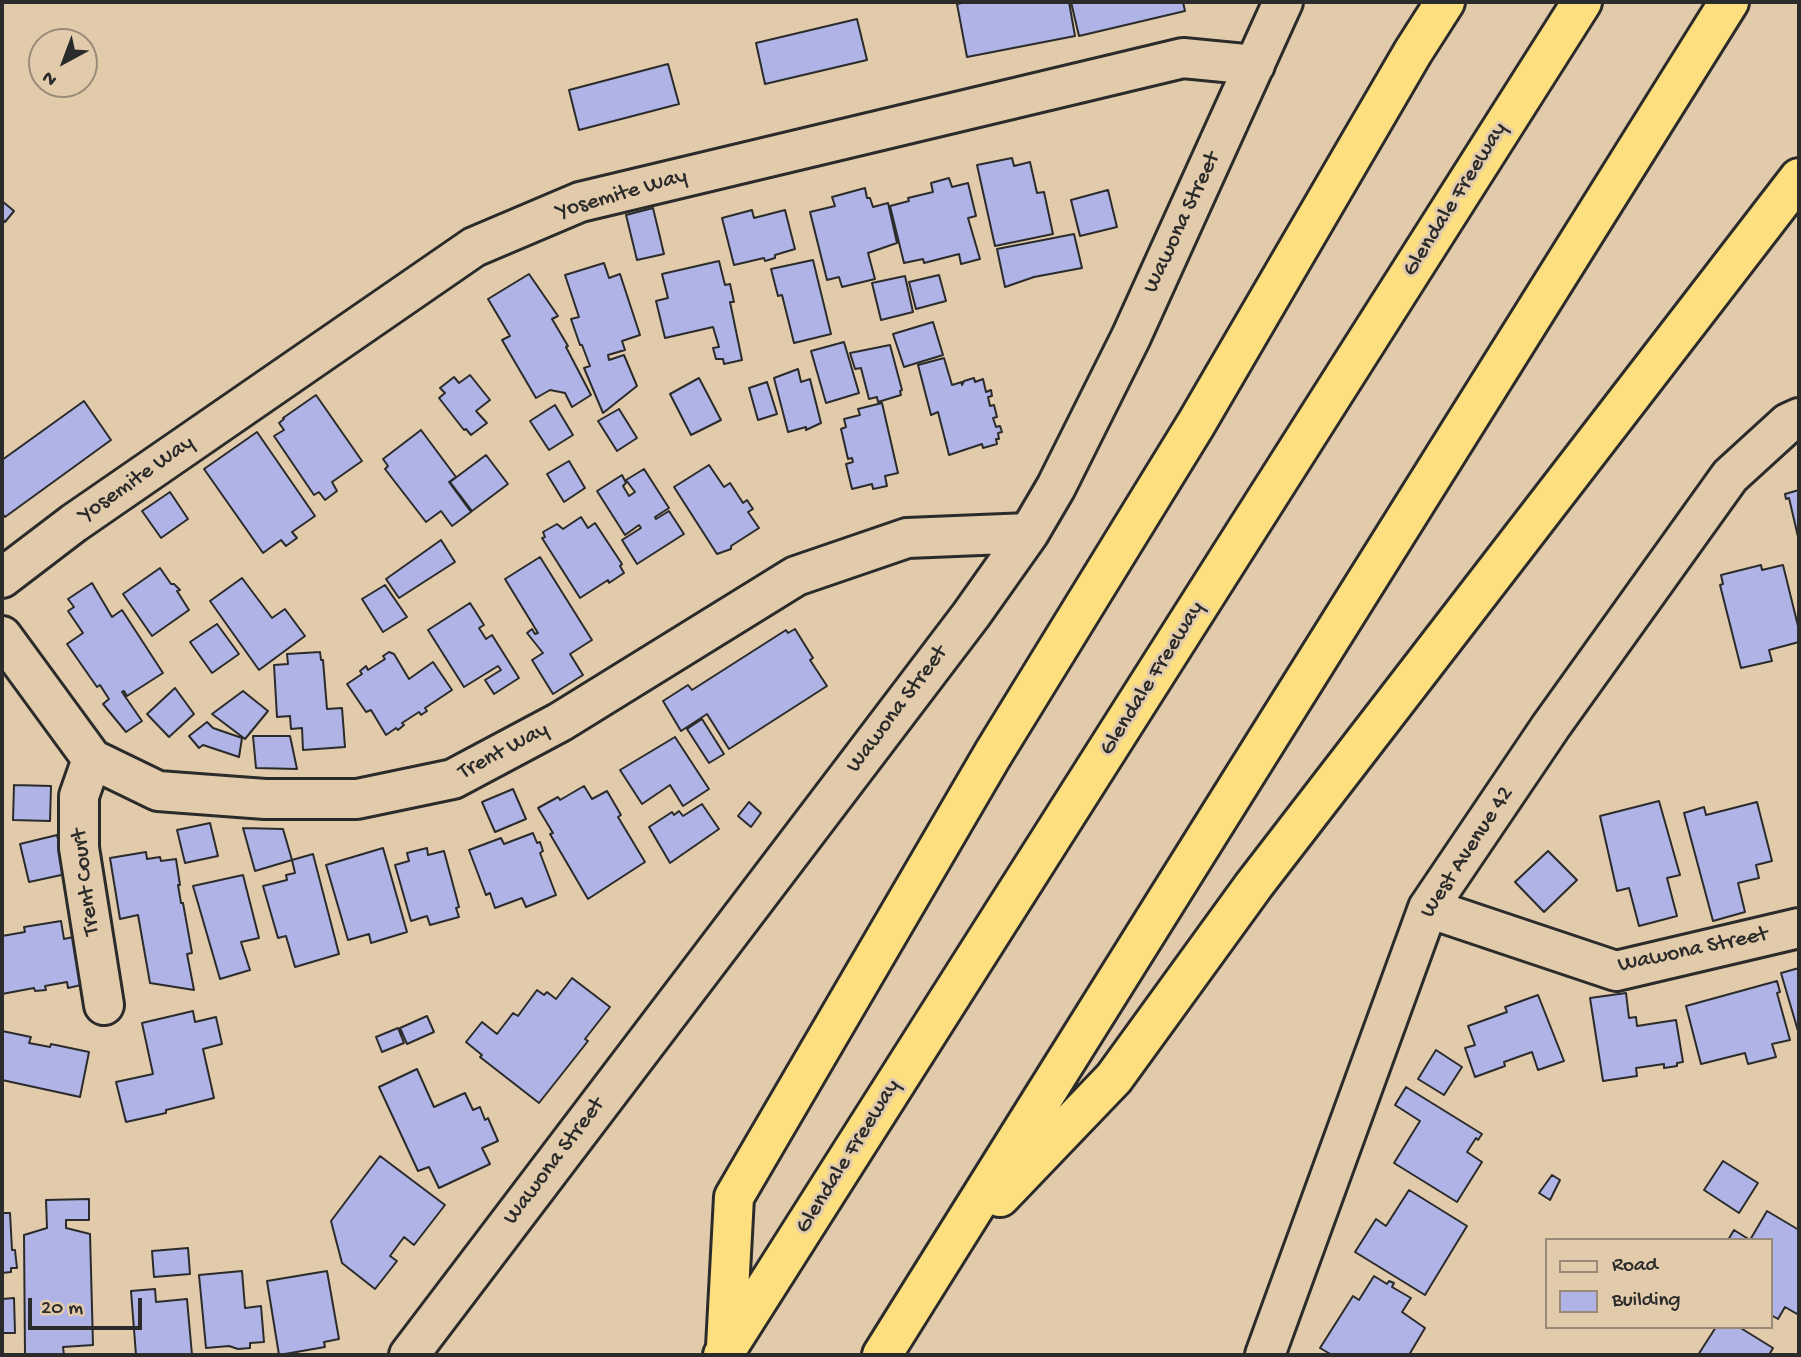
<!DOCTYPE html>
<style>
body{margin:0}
#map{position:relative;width:1801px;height:1357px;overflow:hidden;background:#e2cbab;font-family:"Gochi Hand",sans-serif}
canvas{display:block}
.frame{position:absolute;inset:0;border:4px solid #2b2b2b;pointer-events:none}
.legend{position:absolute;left:1545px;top:1238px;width:228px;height:91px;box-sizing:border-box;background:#e2cbab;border:2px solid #998b78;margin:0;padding:9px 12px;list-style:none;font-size:21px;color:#2b2b2b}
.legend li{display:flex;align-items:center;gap:14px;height:35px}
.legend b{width:35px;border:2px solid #998b78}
.north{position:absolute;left:28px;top:28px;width:70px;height:70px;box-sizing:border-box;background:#e2cbab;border:2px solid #998b78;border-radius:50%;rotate:221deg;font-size:19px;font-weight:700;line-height:28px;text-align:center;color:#2b2b2b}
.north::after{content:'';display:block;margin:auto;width:24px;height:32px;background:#2b2b2b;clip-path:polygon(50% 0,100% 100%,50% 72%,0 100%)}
.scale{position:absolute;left:28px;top:1298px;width:114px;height:32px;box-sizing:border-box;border:4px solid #2b2b2b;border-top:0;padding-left:9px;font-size:21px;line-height:24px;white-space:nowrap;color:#2b2b2b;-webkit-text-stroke:5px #e2cbab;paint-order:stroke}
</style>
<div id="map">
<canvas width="1801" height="1357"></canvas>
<div class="frame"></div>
<ul class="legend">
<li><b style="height:9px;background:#e2cbab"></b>Road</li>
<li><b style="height:19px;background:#afb3e5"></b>Building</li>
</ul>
<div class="north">N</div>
<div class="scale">20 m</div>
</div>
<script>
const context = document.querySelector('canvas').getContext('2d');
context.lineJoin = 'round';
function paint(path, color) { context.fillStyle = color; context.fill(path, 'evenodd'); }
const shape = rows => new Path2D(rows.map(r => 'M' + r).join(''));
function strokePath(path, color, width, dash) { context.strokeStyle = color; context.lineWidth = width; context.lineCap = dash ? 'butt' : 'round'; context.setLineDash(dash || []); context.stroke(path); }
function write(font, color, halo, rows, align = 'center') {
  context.font = font + ' "Gochi Hand",sans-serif'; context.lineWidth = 6; context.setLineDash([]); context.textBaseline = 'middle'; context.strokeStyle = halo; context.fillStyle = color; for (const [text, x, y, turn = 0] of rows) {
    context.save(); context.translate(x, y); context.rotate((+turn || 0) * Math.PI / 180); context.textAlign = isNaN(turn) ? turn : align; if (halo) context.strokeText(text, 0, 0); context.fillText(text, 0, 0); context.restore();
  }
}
const building = shape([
 [966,2,1069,2,1075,36,967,57,957,4,966,2],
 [1071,2,1183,2,1185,11,1079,36,1071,2],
 [857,19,867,60,765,84,756,43,857,19],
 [668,64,679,104,579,130,569,90,668,64],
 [1012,158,1014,166,1030,162,1037,193,1044,192,1053,234,995,246,977,165,1012,158],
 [949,178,952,187,968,183,976,216,968,218,980,259,961,264,959,254,924,263,923,259,904,263,890,206,909,201,908,198,933,192,931,183,949,178],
 [865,188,867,198,870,198,873,207,888,203,897,243,868,253,875,279,842,287,839,277,827,280,810,212,835,206,832,197,865,188],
 [1108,190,1117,227,1080,236,1071,200,1108,190],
 [2,201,14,211,5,222,2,219,2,201],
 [653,208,664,254,637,260,626,215,653,208],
 [752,210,754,218,785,210,795,249,775,255,775,258,765,261,764,258,734,265,722,218,752,210],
 [1074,234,1082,268,1034,277,1005,287,997,249,1074,234],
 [813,260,831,334,794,343,782,295,778,296,771,269,813,260],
 [719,261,725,285,730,284,734,302,730,302,742,360,724,364,723,359,716,359,713,348,719,347,713,327,665,338,656,301,668,298,662,274,719,261],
 [604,263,609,278,620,274,640,335,622,341,625,350,608,355,609,360,624,355,637,386,603,413,584,368,590,366,582,345,580,345,571,319,579,317,565,275,604,263],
 [529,274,558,316,552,319,568,346,566,347,591,395,572,407,565,393,550,390,536,398,502,340,510,336,488,299,529,274],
 [939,275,946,301,916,309,909,282,939,275],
 [905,276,913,312,881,320,872,283,905,276],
 [933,322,943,355,904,367,893,334,933,322],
 [844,342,859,393,826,403,811,351,844,342],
 [890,345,902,390,900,391,901,395,878,402,877,397,869,399,861,368,855,369,850,353,890,345],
 [944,358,952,385,962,382,962,385,964,381,974,378,975,382,983,379,986,392,991,390,992,396,988,397,990,406,994,405,997,417,993,418,996,427,1000,426,1002,432,998,433,999,439,996,439,997,444,983,448,982,444,949,455,938,412,931,415,918,365,944,358],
 [798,369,801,382,810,379,821,423,806,430,806,427,788,432,774,378,798,369],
 [470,375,490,400,476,411,487,423,471,435,466,429,464,430,439,398,445,393,440,388,454,377,459,383,470,375],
 [699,378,721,420,691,435,670,394,699,378],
 [767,382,777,414,758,420,749,388,767,382],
 [316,395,362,461,332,482,337,491,325,500,319,492,314,495,274,436,284,430,279,423,284,419,283,418,316,395],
 [84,401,111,440,5,517,2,513,2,460,84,401],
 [882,403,898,473,885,476,887,486,873,489,872,484,852,489,846,464,853,462,852,458,848,459,841,429,846,427,844,419,860,415,858,409,882,403],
 [555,405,573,435,549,450,530,421,555,405],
 [619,409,637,438,617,451,598,421,619,409],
 [421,430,456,477,449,482,471,512,452,526,441,511,426,522,385,469,388,466,383,459,421,430],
 [257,432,315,516,292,532,297,538,286,546,281,540,263,553,204,469,257,432],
 [486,455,508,484,472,511,450,482,486,455],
 [569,461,585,488,564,502,547,474,569,461],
 [709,465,724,487,730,483,743,503,747,500,753,509,748,512,759,528,731,546,731,549,717,554,674,487,709,465],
 [644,469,669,508,655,517,656,519,669,511,684,534,637,564,622,540,641,528,639,525,625,535,597,491,622,475,626,483,623,486,629,496,635,492,626,480,644,469],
 [1799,490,1799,541,1789,498,1786,499,1785,494,1799,490],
 [170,492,188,519,161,538,142,511,170,492],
 [581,517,588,528,595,523,622,564,620,566,624,573,609,583,608,580,580,598,542,538,545,537,543,532,557,524,563,529,581,517],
 [441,540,455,562,399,598,386,579,441,540],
 [540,557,592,640,570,654,583,675,553,694,532,660,543,653,527,633,532,629,535,634,538,633,505,579,540,557],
 [1761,565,1762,570,1783,565,1799,630,1799,642,1769,650,1772,661,1741,668,1720,585,1723,584,1721,575,1761,565],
 [160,568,171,584,174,584,180,590,177,591,189,610,152,636,123,594,160,568],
 [242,578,272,618,285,609,305,636,259,670,210,601,242,578],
 [92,583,112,617,122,610,163,673,127,696,124,691,122,692,142,721,126,732,103,704,109,699,100,685,97,687,67,644,83,633,68,611,74,607,68,599,92,583],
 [385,585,407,617,383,632,362,599,385,585],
 [470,603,484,625,479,628,486,639,492,635,519,678,494,694,485,680,501,670,498,666,464,687,428,630,470,603],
 [217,624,239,654,212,673,190,642,217,624],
 [795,629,813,658,810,660,827,686,729,749,707,714,681,731,663,701,688,685,692,690,786,630,788,633,795,629],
 [320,652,321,660,323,660,327,709,342,708,345,747,303,750,302,728,291,729,290,716,277,717,274,665,288,664,287,654,320,652],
 [389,652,394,654,409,679,433,662,452,690,425,708,427,711,421,715,419,712,402,723,404,725,398,730,396,728,386,735,371,710,366,712,347,684,362,674,360,671,366,666,368,670,385,659,383,656,389,652],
 [175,688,194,714,169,737,147,714,175,688],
 [243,691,268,711,245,739,212,714,243,691],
 [702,719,724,754,709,763,687,729,702,719],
 [207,722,213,728,242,738,239,757,203,745,199,748,189,736,207,722],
 [253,736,290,736,297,769,256,768,253,736],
 [675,737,709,789,683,806,670,785,642,804,620,770,675,737],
 [14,785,51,786,50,821,13,820,14,785],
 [584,786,592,799,607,791,621,815,618,817,645,862,588,899,550,834,553,833,538,808,558,797,560,800,584,786],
 [513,789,526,819,495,832,482,802,513,789],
 [1659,801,1680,875,1667,878,1677,916,1639,926,1629,888,1617,891,1600,816,1659,801],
 [749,802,761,813,751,827,738,816,749,802],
 [1757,802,1772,861,1756,865,1759,878,1738,883,1745,912,1713,921,1684,813,1704,807,1706,815,1757,802],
 [702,804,719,829,670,863,649,827,672,812,674,815,679,811,683,816,702,804],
 [210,823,218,856,185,863,177,830,210,823],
 [243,828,283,829,292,860,255,871,243,828],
 [533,833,537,843,540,842,543,851,540,853,556,895,526,907,522,898,495,908,490,893,486,895,469,850,501,838,504,844,533,833],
 [57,835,66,874,29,882,20,844,57,835],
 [383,848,407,932,371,943,369,934,348,940,326,865,383,848],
 [427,848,428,855,444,851,459,907,456,908,459,917,430,925,427,916,411,921,395,865,409,861,407,853,427,848],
 [1548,851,1577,880,1544,912,1515,882,1548,851],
 [146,852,147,859,160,857,161,861,176,859,180,885,178,885,181,903,183,903,192,953,187,954,194,990,150,983,138,915,120,919,110,858,146,852],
 [313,854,339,954,295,967,286,936,278,938,263,886,287,880,286,875,295,873,292,860,313,854],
 [243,875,259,938,241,942,250,970,220,979,193,886,243,875],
 [61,921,64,939,73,937,81,985,68,988,67,982,45,986,46,990,35,991,34,988,2,994,2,936,25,932,24,927,61,921],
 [1799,968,1799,1030,1798,1031,1781,973,1799,968],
 [572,978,610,1007,585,1039,588,1041,539,1103,480,1057,482,1055,466,1042,482,1022,497,1034,513,1013,518,1016,537,990,544,995,547,992,556,999,572,978],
 [1777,981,1780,992,1777,993,1790,1040,1772,1044,1776,1057,1748,1064,1745,1053,1701,1064,1686,1006,1777,981],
 [1626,993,1629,1018,1636,1017,1637,1026,1676,1020,1683,1062,1677,1063,1677,1066,1664,1068,1664,1064,1636,1068,1637,1076,1603,1081,1590,998,1626,993],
 [1538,995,1564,1061,1538,1070,1532,1052,1504,1062,1505,1066,1475,1077,1465,1048,1475,1045,1468,1026,1507,1012,1505,1007,1538,995],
 [193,1011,195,1022,216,1017,222,1044,203,1049,214,1098,166,1110,166,1113,126,1122,116,1082,153,1074,142,1023,193,1011],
 [427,1016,434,1032,407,1044,400,1028,427,1016],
 [398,1028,404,1043,382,1052,376,1037,398,1028],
 [2,1031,31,1037,29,1043,50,1047,51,1044,89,1052,80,1097,2,1080,2,1031],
 [1436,1050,1462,1067,1444,1095,1418,1079,1436,1050],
 [417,1069,434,1107,465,1093,473,1110,480,1107,485,1120,488,1118,498,1141,482,1148,490,1164,439,1188,429,1167,418,1171,379,1087,417,1069],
 [1406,1087,1482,1134,1478,1140,1476,1138,1467,1152,1482,1162,1457,1202,1394,1163,1420,1121,1395,1105,1406,1087],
 [380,1156,445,1205,414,1245,404,1237,390,1256,397,1261,375,1289,342,1263,331,1221,380,1156],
 [1723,1161,1758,1183,1739,1213,1704,1190,1723,1161],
 [1552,1175,1560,1180,1550,1200,1539,1193,1552,1175],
 [1409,1190,1467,1226,1425,1295,1355,1252,1376,1219,1386,1226,1409,1190],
 [89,1199,89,1220,66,1220,66,1228,90,1234,93,1345,63,1347,64,1355,25,1355,24,1235,47,1228,46,1200,89,1199],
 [1767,1211,1799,1230,1799,1311,1797,1314,1785,1307,1778,1319,1771,1315,1771,1240,1728,1240,1734,1230,1750,1240,1767,1211],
 [2,1213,10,1213,12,1250,15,1250,17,1268,11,1268,11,1272,2,1273,2,1213],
 [188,1248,190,1274,154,1277,152,1251,188,1248],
 [242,1271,245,1308,261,1306,264,1342,250,1343,250,1348,238,1349,229,1346,206,1348,199,1275,242,1271],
 [327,1271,339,1339,324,1342,325,1347,279,1355,267,1281,327,1271],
 [1374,1276,1387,1284,1389,1281,1394,1283,1392,1287,1411,1298,1402,1312,1425,1328,1409,1355,1332,1355,1320,1348,1353,1296,1359,1300,1374,1276],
 [155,1289,156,1302,187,1299,192,1355,136,1355,131,1291,155,1289],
 [14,1298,15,1333,2,1333,2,1299,14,1298],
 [1716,1327,1739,1327,1773,1348,1769,1355,1698,1355,1716,1327]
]);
const minor = shape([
 [2,578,74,523,474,247,580,202,1183,58,1255,65],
 [2,636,92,759,158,791,265,799,357,799,453,779,560,722,796,576,907,538,1029,533],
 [92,759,79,796,79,848,104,1005],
 [1428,908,1616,971,1799,928],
 [409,1355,971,615,1029,533,1056,487,1131,337,1283,2],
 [1265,1355,1428,908,1551,726,1730,476,1788,423,1799,418]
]);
const motorway = shape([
 [1000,1197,1114,1078,1254,885,1799,178],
 [726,1347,734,1197,993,754,1196,424,1413,52,1445,2],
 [723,1355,1582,2],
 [882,1355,1729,2]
]);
const streetNames = [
 ["Yosemite Way",622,195,-16],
 ["Glendale Freeway",1456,200,-58],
 ["Wawona Street",1183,223,-65],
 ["Yosemite Way",137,480,-35],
 ["Glendale Freeway",1153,679,-58],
 ["Wawona Street",898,710,-53],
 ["Trent Way",504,752,-28],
 ["West Avenue 42",1468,853,-57],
 ["Trent Court",87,882,-97],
 ["Wawona Street",1693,951,-12],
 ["Glendale Freeway",849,1157,-58],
 ["Wawona Street",555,1162,-53]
];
paint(building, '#afb3e5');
strokePath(building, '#2b2b2b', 2);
strokePath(minor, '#2b2b2b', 44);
strokePath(motorway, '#2b2b2b', 44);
strokePath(minor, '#e2cbab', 38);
strokePath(motorway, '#fedf80', 38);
write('23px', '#2b2b2b', '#e2cbab', streetNames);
</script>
